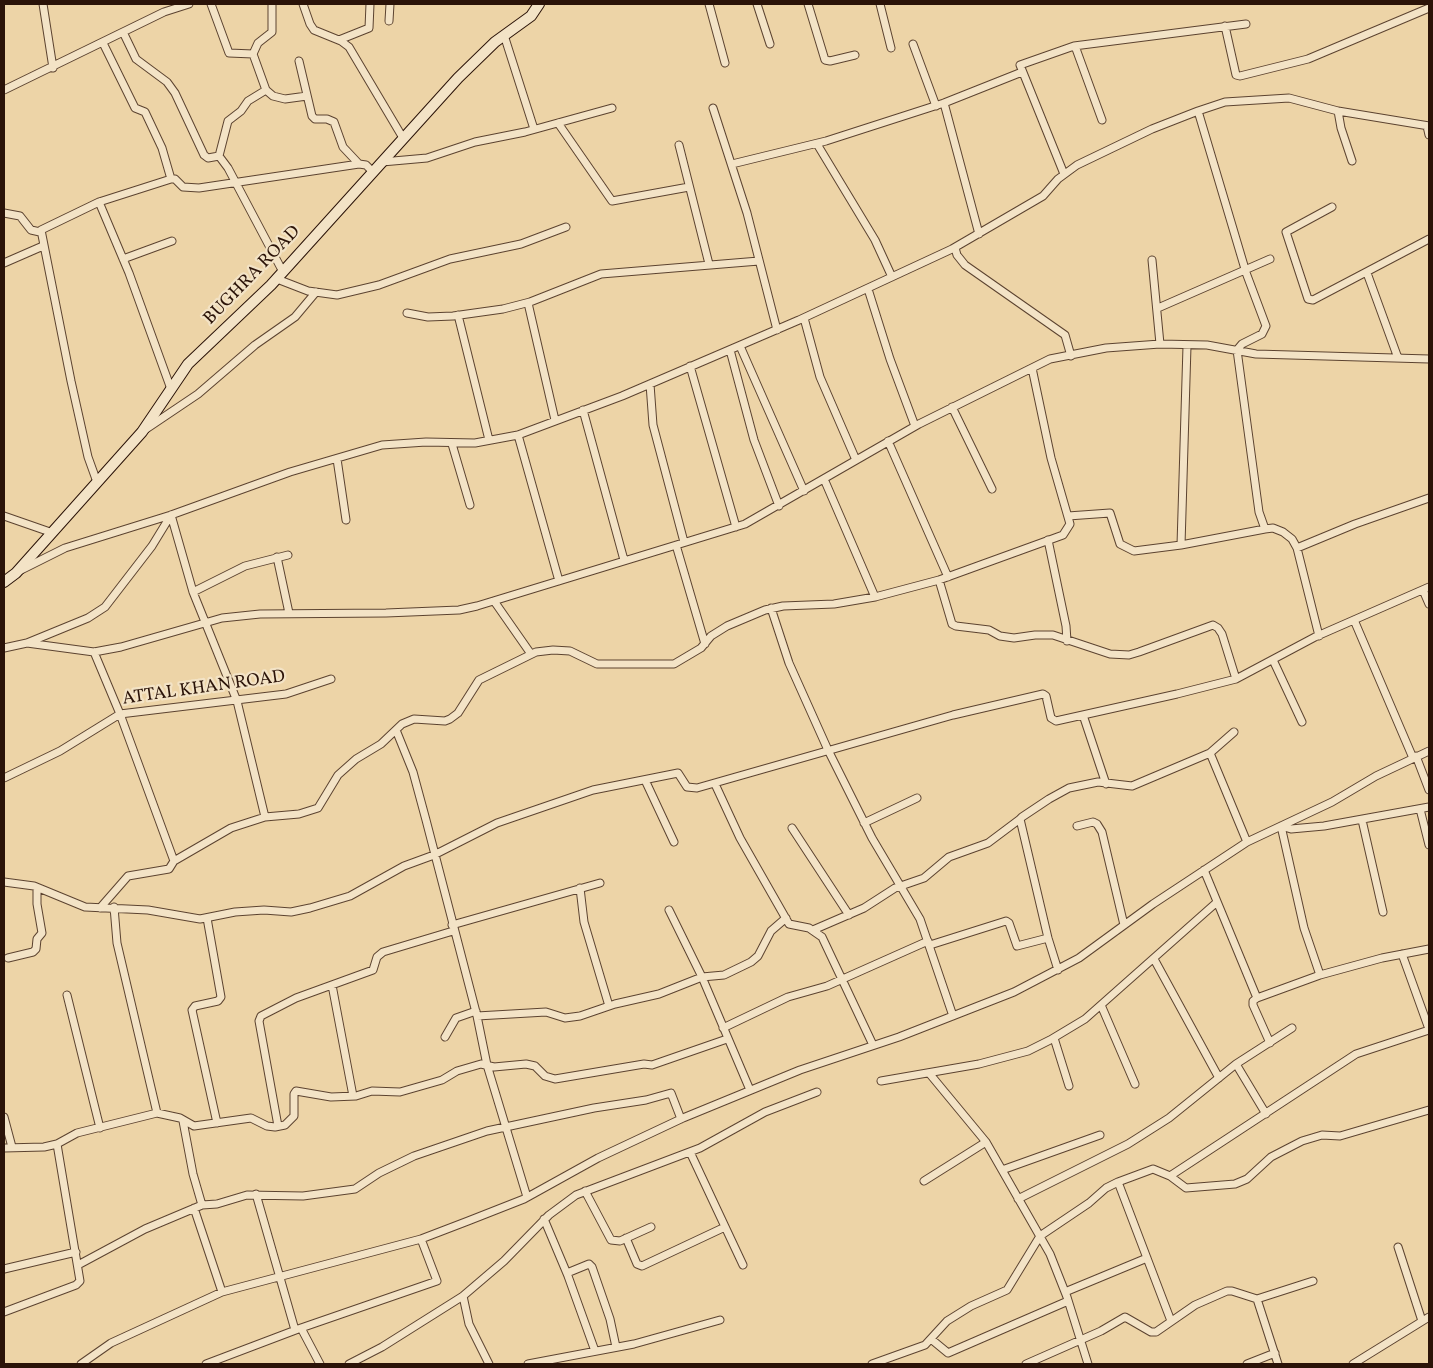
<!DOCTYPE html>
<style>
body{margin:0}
#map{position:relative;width:1433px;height:1368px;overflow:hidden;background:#edd4a7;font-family:Vollkorn,serif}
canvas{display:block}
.frame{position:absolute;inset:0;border:5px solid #2b1308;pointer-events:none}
</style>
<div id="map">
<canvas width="1433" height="1368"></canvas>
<div class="frame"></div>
</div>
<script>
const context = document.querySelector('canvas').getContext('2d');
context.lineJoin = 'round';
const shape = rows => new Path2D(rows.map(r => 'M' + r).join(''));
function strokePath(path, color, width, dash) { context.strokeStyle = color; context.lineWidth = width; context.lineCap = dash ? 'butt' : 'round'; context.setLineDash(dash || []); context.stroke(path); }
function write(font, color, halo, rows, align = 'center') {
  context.font = font + ' Vollkorn,serif'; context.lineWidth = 4.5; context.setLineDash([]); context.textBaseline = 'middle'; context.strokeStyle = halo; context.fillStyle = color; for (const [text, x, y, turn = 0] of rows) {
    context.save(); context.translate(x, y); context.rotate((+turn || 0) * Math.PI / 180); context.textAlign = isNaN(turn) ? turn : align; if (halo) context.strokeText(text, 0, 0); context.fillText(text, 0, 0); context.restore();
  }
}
const street = shape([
 [43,4,53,68],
 [211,4,229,53,253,54],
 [272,4,272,32,258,43,253,54,266,90,273,96,285,99,307,96],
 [303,4,310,24,314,30,341,41,349,47,403,138],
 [709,4,725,63],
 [757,4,770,44],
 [808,4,825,60,830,61,855,55],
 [880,4,891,48],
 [389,21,390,4],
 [1225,26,1236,75,1240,76,1308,59,1429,8],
 [123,32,136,59,167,82,175,93,204,155,208,158,219,156],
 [504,35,534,129],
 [339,40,369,28,370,4],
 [103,43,135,108,145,112,162,148,171,179],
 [913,44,936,106],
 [1075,46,1102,120],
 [299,61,312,116,315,119,327,119,334,122,343,147,359,164],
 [4,90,164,12,189,4],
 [266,90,248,101,241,111,228,121,219,156,228,168,283,272],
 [944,103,979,234],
 [713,108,747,213,777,330],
 [1198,111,1245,269],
 [1338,111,1341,128,1352,161],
 [558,123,612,201,689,187],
 [1427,126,1429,135],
 [817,144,875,240,892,277],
 [679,145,709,264],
 [382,162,427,158,475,142,525,132,612,108],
 [732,164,826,141,944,103,1022,72],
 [1064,174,1020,65,1074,46,1246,24],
 [99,202,129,273,171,389],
 [1332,207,1286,232,1308,299,1313,300,1429,239],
 [4,213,20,216,31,230,40,232],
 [955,248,957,255,965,265,1065,335,1071,356],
 [123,259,172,241],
 [1152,260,1160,344],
 [4,263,43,246],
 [1245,270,1266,326,1262,334,1242,344,1237,350,1259,512,1265,529,1273,528,1283,532,1292,539,1297,548,1319,636],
 [1367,273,1398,358],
 [277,279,308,291,337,295,379,285,450,259,521,244,566,227],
 [868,289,890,359,915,426],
 [528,303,555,420],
 [1158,308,1270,259],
 [407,313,428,317,453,316,503,309,530,302,601,274,759,261],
 [458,315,489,440],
 [804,318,820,377,856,460],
 [740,346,804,491],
 [730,350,754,440,779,506],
 [690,366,736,527],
 [650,384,653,425,684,542],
 [952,407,992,489],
 [583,410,624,560],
 [146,429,198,394,255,345,295,317,316,292],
 [518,435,559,581],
 [888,441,948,577],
 [452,444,470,505],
 [337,459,346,520],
 [824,479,875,597],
 [97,482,88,457,71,381,41,230,99,202,171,179,175,179,183,187,199,188,359,164,366,165,373,172],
 [171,515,193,592,237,701,265,817],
 [4,516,50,532],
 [1068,516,1110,513,1120,544,1134,551,1181,545,1265,529],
 [1048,540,1066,626,1067,641],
 [676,545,705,644],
 [1181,545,1187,346],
 [1297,548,1355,524,1429,498],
 [277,557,289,613],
 [21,570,65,548,171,515,290,472,382,445,426,442,475,443,518,435,622,396,799,320,952,249,1043,196,1058,179,1077,165,1152,129,1198,111,1225,102,1289,98,1338,111,1429,126],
 [939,580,952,624,956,626,989,630,1000,636,1014,638,1035,635,1053,635,1110,654,1129,655,1139,652,1213,625,1218,628,1222,634,1236,679],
 [1423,590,1429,604],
 [193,592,245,566,288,555],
 [494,601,531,654],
 [771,608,789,663,828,750,872,838,920,919,953,1016],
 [1354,620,1413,758],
 [27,643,94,652,121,647,222,618,260,614,386,613,459,610,477,606,745,524,919,424,1050,359,1106,348,1160,344,1207,345,1256,354,1429,359],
 [4,648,27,643,88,618,105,607,152,546,171,515],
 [94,652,120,714,174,861],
 [1273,660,1302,722],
 [1083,715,1106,784],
 [396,730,413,772,426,820,477,1016,487,1065,527,1197],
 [1210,753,1234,732],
 [1416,756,1429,790],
 [4,778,60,751,120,714,286,694,331,679],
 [645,780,674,842],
 [715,784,740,838,789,924,809,928,822,937,873,1045],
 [1420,809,1429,845],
 [1362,820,1383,912],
 [864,823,917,798],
 [1077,826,1093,822,1097,824,1102,832,1124,925],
 [1281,826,1304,928,1320,975],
 [1281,826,1291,829,1324,826,1429,807],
 [792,828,849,915],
 [1204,870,1257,998],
 [4,882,34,886,85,907,148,910,200,919,235,912,264,910,291,912,310,908,350,896,404,866,434,855,497,823,593,790,678,773,687,787,697,788,953,715,1043,694,1046,696,1051,718,1056,721,1177,694,1236,679,1315,637,1429,587],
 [580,888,584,922,609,1006],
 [114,907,117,943,157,1113],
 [100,908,128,876,169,869,174,861,231,828,265,817,299,814,318,808,338,775,356,759,381,744,402,724,414,719,445,721,450,719,458,713,479,680,536,652,553,650,570,651,597,664,674,664,701,648,711,636,727,626,765,610,783,606,834,604,875,597,939,580,1063,535,1070,524,1051,458,1032,368],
 [669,910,702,977,750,1090],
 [207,918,221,997,218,1001,195,1006,192,1010,217,1123],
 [452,925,600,883],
 [813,930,864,908,895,888,924,878,949,857,988,843,1020,819],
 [930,945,1006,921,1009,923,1017,946,1048,938],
 [1402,954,1429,1029],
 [8,958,33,952,36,949,37,939,42,933,37,904,37,888],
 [1154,959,1219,1078],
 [1058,970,1048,938,1020,819,1022,817,1049,799,1069,788,1098,782,1132,786,1210,753,1247,842],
 [332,985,353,1096],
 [67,995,100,1128],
 [1101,1005,1135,1084],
 [477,1016,546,1012,565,1018,580,1016,615,1004,659,994,702,977,724,975,751,962,758,956,771,931,786,918],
 [723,1028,788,997,827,986,928,941],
 [445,1037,456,1018,476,1011],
 [1054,1038,1069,1086],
 [1270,1043,1253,1005,1253,1001,1257,998,1320,975,1382,958,1429,949],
 [1236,1064,1266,1114],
 [929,1073,986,1142,1050,1254,1067,1297,1088,1364],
 [881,1081,979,1064,1028,1051,1050,1040,1085,1019,1217,902],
 [4,1117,12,1147],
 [183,1121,193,1174,202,1205],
 [278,1126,259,1021,261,1016,296,998,373,970,377,957,383,952,453,931],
 [4,1148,44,1147,57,1144,77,1133,157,1113,180,1118,194,1126,251,1118,267,1126,275,1127,285,1125,294,1116,294,1094,296,1091,331,1097,356,1096,372,1091,400,1092,442,1080,457,1071,481,1064,494,1067,526,1064,535,1066,545,1076,555,1079,644,1064,652,1065,727,1039],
 [690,1152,743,1265],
 [1002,1170,1100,1135],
 [1170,1176,1356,1054,1429,1030],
 [924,1181,986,1142],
 [1118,1182,1171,1321],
 [585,1191,611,1240,620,1241,651,1227],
 [256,1194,295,1330],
 [1018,1199,1128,1144,1169,1118,1236,1064,1292,1028],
 [194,1208,222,1292],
 [544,1219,568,1276,595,1351],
 [626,1238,637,1264,642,1266,725,1227],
 [1398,1247,1422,1321],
 [78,1265,145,1229,202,1205,217,1204,247,1195,303,1196,355,1189,379,1173,414,1156,487,1131,594,1108,646,1100,671,1093,681,1119],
 [4,1269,76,1252],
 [567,1273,589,1264,592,1267,610,1319,616,1347],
 [1065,1292,1147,1258],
 [463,1296,469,1324,489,1364],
 [1257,1299,1278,1364],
 [4,1312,76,1285,80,1281,57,1144],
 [301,1328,320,1364],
 [931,1339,948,1353,1068,1301],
 [81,1364,111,1343,222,1292,421,1239,468,1221,524,1199,598,1158,683,1118,800,1070,899,1037,1014,992,1079,958,1153,904,1247,842,1332,802,1376,776,1429,751],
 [206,1364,301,1328,437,1281,421,1239],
 [349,1364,382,1347,463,1296,504,1261,549,1215,576,1195,700,1148,765,1112,817,1092],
 [528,1364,634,1344,720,1320],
 [872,1364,925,1345,947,1321,971,1306,1007,1290,1040,1236,1089,1203,1106,1188,1118,1182,1153,1169,1170,1176,1186,1188,1235,1184,1247,1179,1271,1157,1302,1141,1322,1135,1340,1136,1429,1110],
 [1026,1364,1101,1331,1125,1317,1151,1332,1156,1332,1195,1305,1227,1291,1232,1291,1257,1299,1313,1281],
 [1247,1364,1275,1353],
 [1353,1364,1429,1317]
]);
const secondary = shape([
 [4,582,16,573,142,432,188,364,271,285,458,78,495,42,531,16,539,4]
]);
const streetNames = [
 ["BUGHRA ROAD",253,276,-46],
 ["ATTAL KHAN ROAD",204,689,-8]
];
strokePath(street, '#5c4330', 9);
strokePath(secondary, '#2b1308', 12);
strokePath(street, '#f3e3c6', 7);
strokePath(secondary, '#f3e3c6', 10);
write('18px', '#2b1308', '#f3e3c6', streetNames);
</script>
